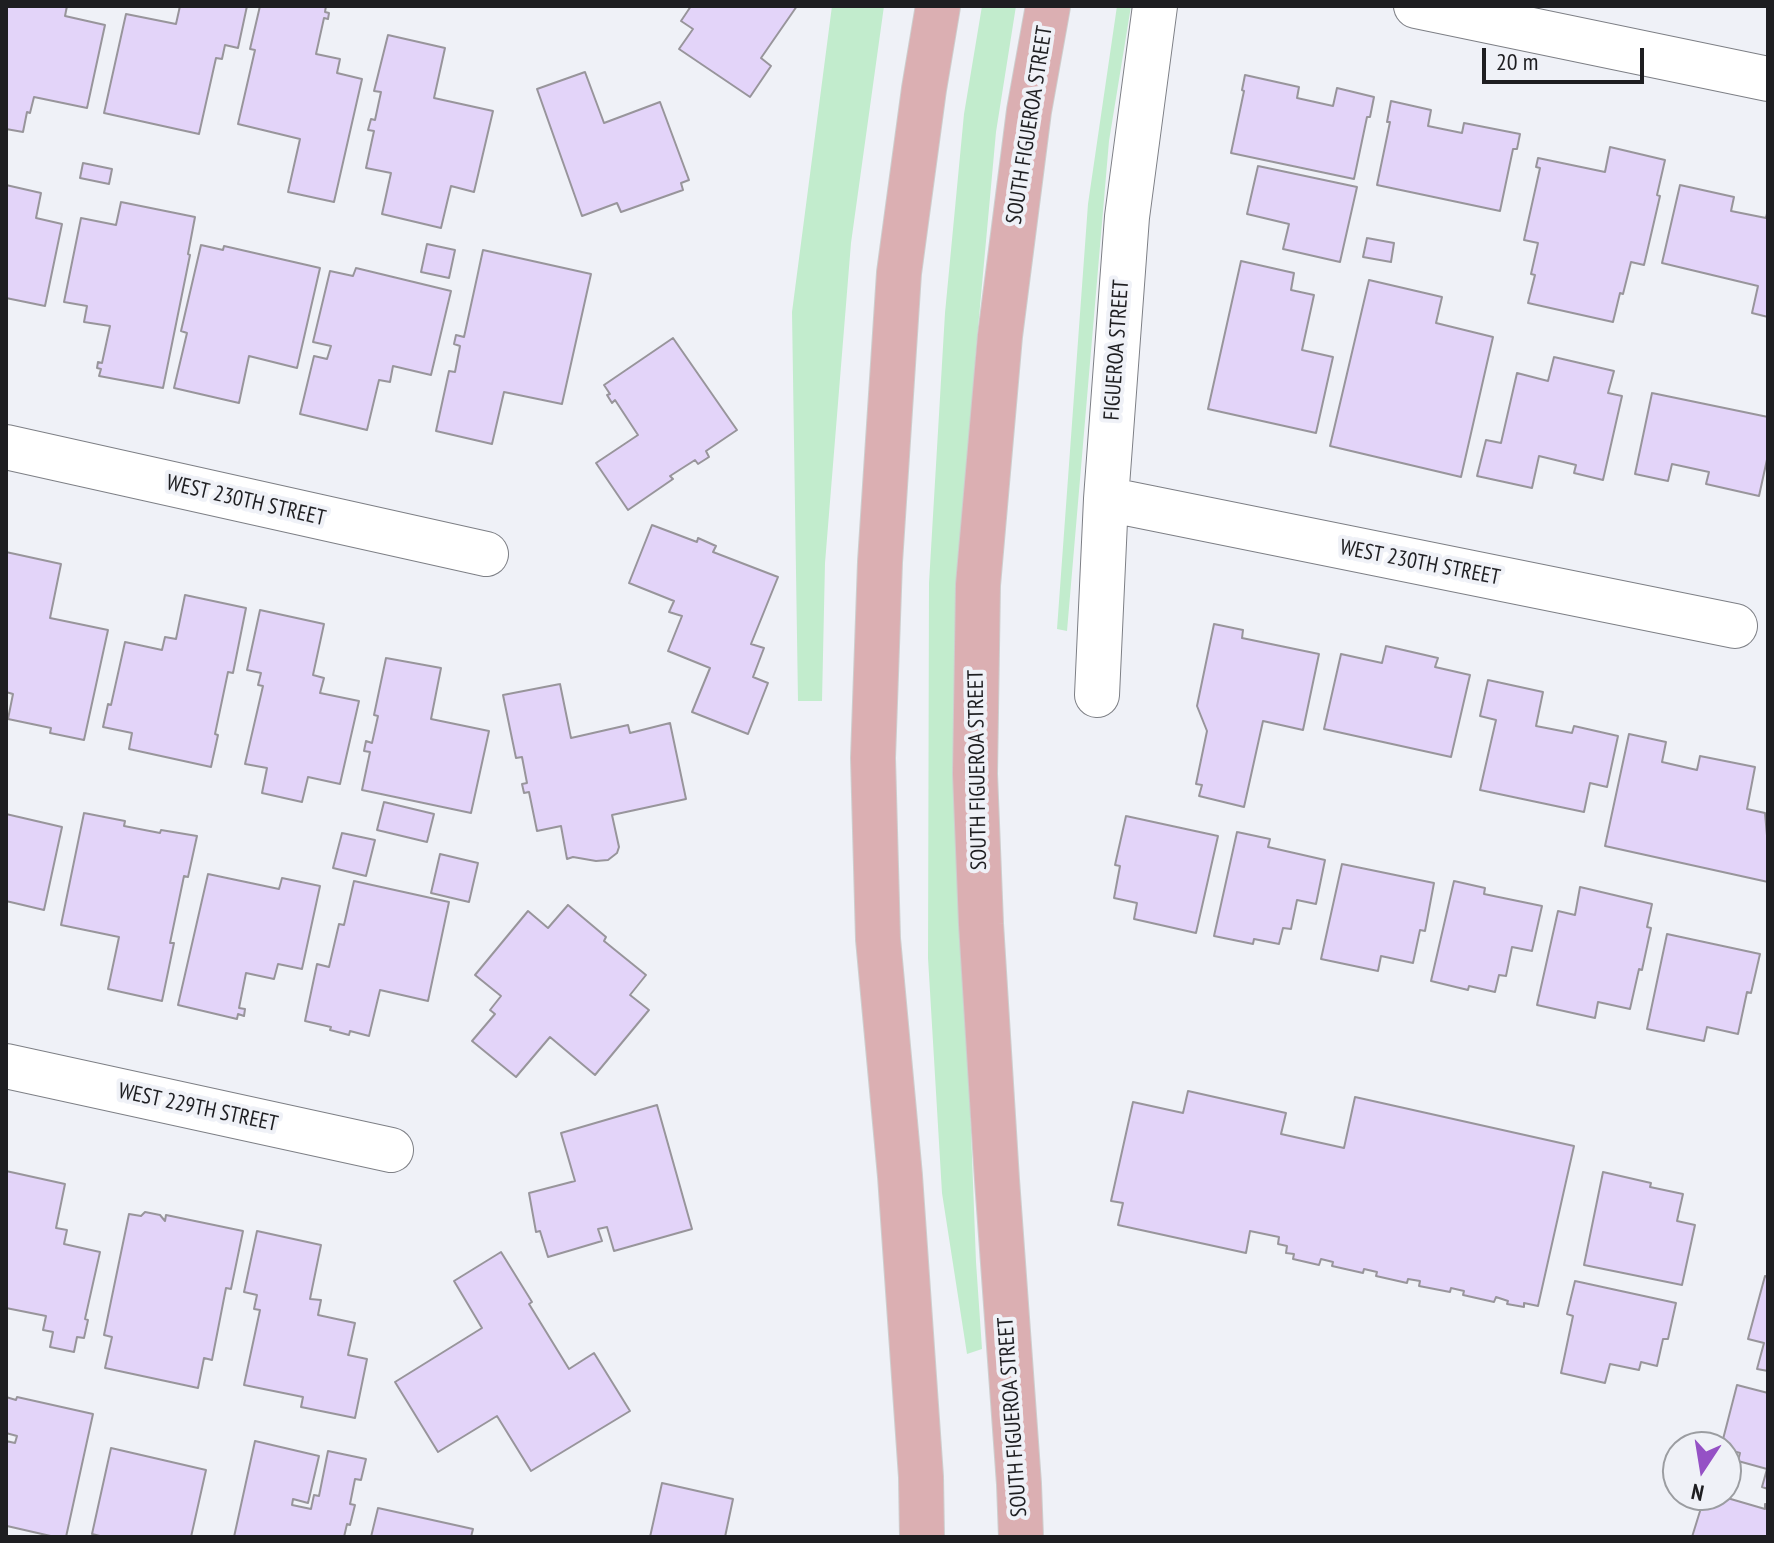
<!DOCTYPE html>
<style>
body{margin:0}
#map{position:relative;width:1774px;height:1543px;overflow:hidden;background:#eff1f7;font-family:"PT Sans Narrow",sans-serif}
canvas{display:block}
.frame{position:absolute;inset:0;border:8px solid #1e1e21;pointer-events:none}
.north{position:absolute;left:1662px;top:1431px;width:80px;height:80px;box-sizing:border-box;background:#eff1f7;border:2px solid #9b9da1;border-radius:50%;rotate:192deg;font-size:22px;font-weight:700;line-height:32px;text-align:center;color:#1e1e21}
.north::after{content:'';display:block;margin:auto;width:28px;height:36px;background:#9551c5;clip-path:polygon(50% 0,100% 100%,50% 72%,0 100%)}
.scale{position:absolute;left:1482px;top:48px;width:162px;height:36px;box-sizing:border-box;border:4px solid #1e1e21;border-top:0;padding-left:10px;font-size:24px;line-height:28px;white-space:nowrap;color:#1e1e21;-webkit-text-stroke:6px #eff1f7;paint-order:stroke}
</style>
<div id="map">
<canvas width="1774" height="1543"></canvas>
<div class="frame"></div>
<div class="north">N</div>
<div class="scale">20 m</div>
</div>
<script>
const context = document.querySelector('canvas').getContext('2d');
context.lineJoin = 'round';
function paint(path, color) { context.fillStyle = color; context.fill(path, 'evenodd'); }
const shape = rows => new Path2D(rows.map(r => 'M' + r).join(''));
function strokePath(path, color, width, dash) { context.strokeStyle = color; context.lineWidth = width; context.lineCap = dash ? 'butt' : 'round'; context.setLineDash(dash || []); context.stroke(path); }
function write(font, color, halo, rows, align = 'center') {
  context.font = font + ' "PT Sans Narrow",sans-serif'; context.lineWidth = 8; context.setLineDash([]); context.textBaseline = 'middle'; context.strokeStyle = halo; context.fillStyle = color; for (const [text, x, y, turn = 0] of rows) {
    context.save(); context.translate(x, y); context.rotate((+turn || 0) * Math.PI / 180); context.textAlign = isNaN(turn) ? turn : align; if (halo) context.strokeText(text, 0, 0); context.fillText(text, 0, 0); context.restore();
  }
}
const green = shape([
 [832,6,884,6,851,243,825,563,822,701,798,701,792,312],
 [982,6,1016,6,996,132,976,350,959,585,965,972,976,1262,982,1349,967,1354,942,1193,928,958,929,583,945,313,964,114],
 [1117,6,1131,6,1109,141,1067,631,1057,629,1088,204]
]);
const building = shape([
 [6,6,67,6,65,16,105,25,87,108,34,97,30,113,27,112,23,132,6,129,6,6],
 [180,6,247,6,238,48,225,45,222,59,216,58,199,134,104,113,126,14,176,24,180,6],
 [260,6,326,6,325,12,329,13,328,19,324,18,316,54,340,59,337,73,362,79,334,202,288,192,300,139,238,124,255,50,250,49,260,6],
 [691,6,797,6,761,58,771,66,750,97,679,49,693,29,681,21,691,6],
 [388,35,445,48,434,98,493,111,474,192,451,186,441,228,382,214,391,173,366,168,374,131,368,130,371,119,375,120,381,92,374,91,388,35],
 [585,72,604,123,660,102,689,180,681,183,683,190,621,212,617,203,582,216,537,89,585,72],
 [1245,75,1299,87,1297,98,1333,106,1337,88,1374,97,1370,117,1367,117,1354,179,1231,153,1244,91,1242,90,1245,75],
 [1391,101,1431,110,1428,126,1462,133,1464,123,1520,134,1517,149,1513,149,1500,211,1377,185,1390,122,1387,122,1391,101],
 [1610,147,1665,160,1657,195,1660,196,1644,265,1631,262,1623,294,1620,293,1613,322,1528,303,1535,275,1531,274,1538,243,1524,240,1540,168,1536,167,1538,158,1605,172,1610,147],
 [83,163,112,169,109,184,80,178,83,163],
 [1258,166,1357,187,1340,262,1283,249,1289,224,1247,214,1258,166],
 [6,185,41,193,36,218,62,224,45,306,6,298,6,185],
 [1680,185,1734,197,1731,211,1766,218,1768,209,1768,317,1752,313,1758,286,1662,263,1680,185],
 [121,202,195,217,188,254,190,255,163,388,99,376,101,369,97,368,98,362,102,363,110,326,84,322,87,306,64,302,81,218,116,225,121,202],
 [1367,238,1394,243,1391,262,1363,257,1367,238],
 [427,244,455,250,449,278,421,272,427,244],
 [201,245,223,250,224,246,320,268,297,368,249,356,239,403,174,388,187,333,181,331,201,245],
 [483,250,591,274,562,404,504,392,492,444,436,431,449,371,455,372,460,346,454,344,456,335,464,337,483,250],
 [1241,261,1294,273,1291,290,1314,295,1302,350,1333,357,1316,433,1208,409,1241,261],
 [356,268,451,291,431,375,393,366,390,382,379,380,367,430,300,414,314,356,327,359,331,346,313,342,330,271,353,276,356,268],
 [1369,280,1442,297,1436,323,1493,337,1461,477,1330,446,1369,280],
 [673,338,737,430,706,451,709,457,698,464,695,460,670,476,673,479,628,510,596,463,638,435,615,400,612,403,607,395,610,394,604,385,673,338],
 [1554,357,1614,371,1608,393,1622,396,1603,480,1574,473,1576,465,1539,456,1532,488,1477,476,1486,440,1501,443,1517,373,1548,381,1554,357],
 [1652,393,1768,417,1768,455,1759,496,1706,484,1709,472,1672,464,1668,481,1635,474,1652,393],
 [652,525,697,542,698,538,716,546,713,552,778,577,751,644,764,648,753,677,768,683,748,734,692,712,710,668,668,651,682,616,669,612,674,601,629,583,652,525],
 [6,552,61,564,50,618,108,630,84,740,50,733,51,728,8,719,13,694,6,692,6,552],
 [185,595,246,608,233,673,228,672,215,734,218,735,211,767,129,749,132,733,103,727,108,704,111,705,125,642,162,650,165,637,176,639,185,595],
 [260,610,324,624,313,675,324,678,320,693,359,701,340,784,308,777,302,802,262,793,267,768,245,764,263,686,258,685,261,673,247,670,260,610],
 [1214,624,1243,630,1242,638,1319,654,1303,730,1263,721,1244,807,1199,796,1202,785,1196,784,1207,731,1197,706,1214,624],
 [1386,646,1438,658,1435,667,1470,675,1451,757,1324,729,1341,654,1382,663,1386,646],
 [386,658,441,668,431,719,489,731,471,813,362,790,370,752,364,751,366,741,372,743,378,716,374,715,386,658],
 [1488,680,1543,692,1536,726,1572,733,1574,726,1618,736,1607,787,1590,783,1584,812,1480,790,1496,720,1480,716,1488,680],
 [560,684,571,738,628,725,630,733,670,723,686,799,612,815,619,847,617,853,608,860,596,861,573,857,567,859,561,826,537,831,529,792,524,793,522,784,527,783,522,757,516,758,503,695,560,684],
 [1629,734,1666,742,1662,762,1697,770,1700,756,1755,767,1747,809,1765,813,1768,847,1768,882,1605,846,1629,734],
 [384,802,434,814,427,842,377,830,384,802],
 [84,813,125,821,124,826,160,833,161,830,197,836,188,877,184,876,170,943,174,943,162,1001,108,989,119,937,61,925,84,813],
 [6,814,62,827,44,910,6,901,6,814],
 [1126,816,1218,836,1196,933,1134,919,1137,903,1114,898,1120,866,1115,865,1126,816],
 [1237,832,1270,839,1268,847,1325,860,1316,904,1297,900,1291,929,1283,928,1279,944,1254,939,1253,944,1214,936,1237,832],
 [342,833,375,840,366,876,333,868,342,833],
 [440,854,478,863,469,902,431,893,440,854],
 [1342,864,1434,883,1425,931,1420,930,1413,963,1381,956,1378,971,1321,959,1342,864],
 [208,874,279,889,282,878,320,886,302,969,278,964,274,979,246,973,239,1008,245,1009,244,1016,238,1014,237,1019,178,1005,208,874],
 [354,881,449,902,428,1001,380,990,369,1036,350,1031,349,1035,330,1030,331,1027,305,1021,317,964,329,967,339,924,344,925,354,881],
 [1454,881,1485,888,1484,894,1542,906,1532,951,1512,947,1506,976,1499,975,1495,992,1469,986,1468,990,1431,981,1454,881],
 [1580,887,1652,904,1647,927,1651,928,1642,970,1639,969,1630,1009,1598,1002,1595,1018,1537,1005,1558,911,1575,915,1580,887],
 [568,905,606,937,604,941,646,975,630,995,649,1010,595,1075,550,1037,516,1077,472,1041,495,1014,490,1010,501,996,475,975,528,911,548,928,568,905],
 [1667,934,1760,954,1751,993,1747,992,1738,1034,1707,1027,1704,1041,1647,1029,1667,934],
 [1188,1091,1286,1113,1281,1134,1344,1148,1355,1097,1574,1146,1538,1306,1524,1303,1524,1307,1507,1304,1508,1301,1496,1297,1494,1302,1463,1295,1464,1291,1451,1288,1450,1292,1419,1286,1420,1281,1408,1279,1407,1283,1376,1276,1377,1272,1364,1269,1363,1273,1332,1266,1333,1262,1321,1259,1319,1265,1293,1259,1294,1254,1286,1253,1287,1246,1278,1244,1279,1237,1250,1231,1246,1253,1118,1225,1123,1203,1111,1201,1133,1102,1183,1113,1188,1091],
 [657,1105,692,1229,614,1251,607,1227,598,1229,602,1241,548,1257,540,1231,536,1232,529,1193,575,1181,561,1133,657,1105],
 [6,1171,65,1184,56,1228,67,1230,64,1244,100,1252,85,1319,88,1320,84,1338,77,1337,74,1352,50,1347,53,1332,43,1330,46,1316,6,1308,6,1171],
 [1603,1172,1651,1183,1650,1187,1683,1194,1677,1221,1695,1225,1682,1285,1584,1265,1603,1172],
 [145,1212,160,1215,165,1221,166,1215,243,1231,231,1289,226,1288,212,1360,204,1358,198,1388,105,1368,112,1337,104,1335,129,1214,141,1216,145,1212],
 [257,1231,321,1245,310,1299,321,1300,318,1315,355,1323,348,1355,367,1359,355,1418,301,1407,303,1397,244,1385,260,1310,254,1309,257,1295,244,1292,257,1231],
 [501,1252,532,1302,529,1304,569,1369,594,1353,630,1411,531,1471,497,1416,438,1452,395,1382,482,1328,454,1281,501,1252],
 [1765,1276,1768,1277,1768,1371,1757,1369,1764,1343,1748,1339,1765,1276],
 [1575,1281,1676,1303,1668,1339,1663,1339,1657,1366,1641,1362,1639,1370,1610,1364,1605,1383,1561,1373,1573,1316,1567,1314,1575,1281],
 [1737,1385,1768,1393,1768,1489,1762,1487,1767,1469,1738,1461,1740,1453,1726,1449,1726,1447,1721,1447,1737,1385],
 [6,1397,16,1400,17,1397,93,1414,66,1537,55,1537,7,1526,6,1530,6,1441,15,1443,17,1436,6,1433,6,1397],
 [255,1441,319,1456,308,1503,293,1499,292,1505,311,1509,314,1495,319,1496,328,1451,366,1459,361,1480,355,1479,350,1504,355,1505,350,1525,347,1524,344,1537,234,1537,255,1441],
 [111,1448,206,1470,191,1537,104,1537,92,1534,111,1448],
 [662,1483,733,1499,725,1537,650,1537,662,1483],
 [1705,1495,1717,1495,1765,1509,1765,1504,1768,1505,1768,1537,1692,1537,1705,1495],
 [378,1508,473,1529,471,1537,371,1537,378,1508]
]);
const street = shape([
 [1416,6,1768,79],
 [6,447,486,554],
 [1106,499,1735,626],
 [1097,695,1106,499,1127,217,1155,6],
 [6,1066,391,1150]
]);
const primary = shape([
 [922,1537,921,1477,900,1176,878,939,873,758,880,562,899,273,924,89,938,6],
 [1021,1537,1019,1484,997,1180,981,924,975,774,978,585,1000,336,1029,111,1048,6]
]);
const streetNames = [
 ["SOUTH FIGUEROA STREET",1030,125,-81],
 ["FIGUEROA STREET",1117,350,-86],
 ["WEST 230TH STREET",246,501,13],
 ["WEST 230TH STREET",1420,563,11],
 ["SOUTH FIGUEROA STREET",978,770,-91],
 ["WEST 229TH STREET",198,1108,12],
 ["SOUTH FIGUEROA STREET",1013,1417,-94]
];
paint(green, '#c2eccd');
paint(building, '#e3d4f9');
strokePath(building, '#98959b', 2);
strokePath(street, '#7d7f85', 46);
strokePath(primary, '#cecece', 46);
strokePath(street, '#fff', 44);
strokePath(primary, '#dbafb2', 44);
write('22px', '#1e1e21', '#eff1f7', streetNames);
</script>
